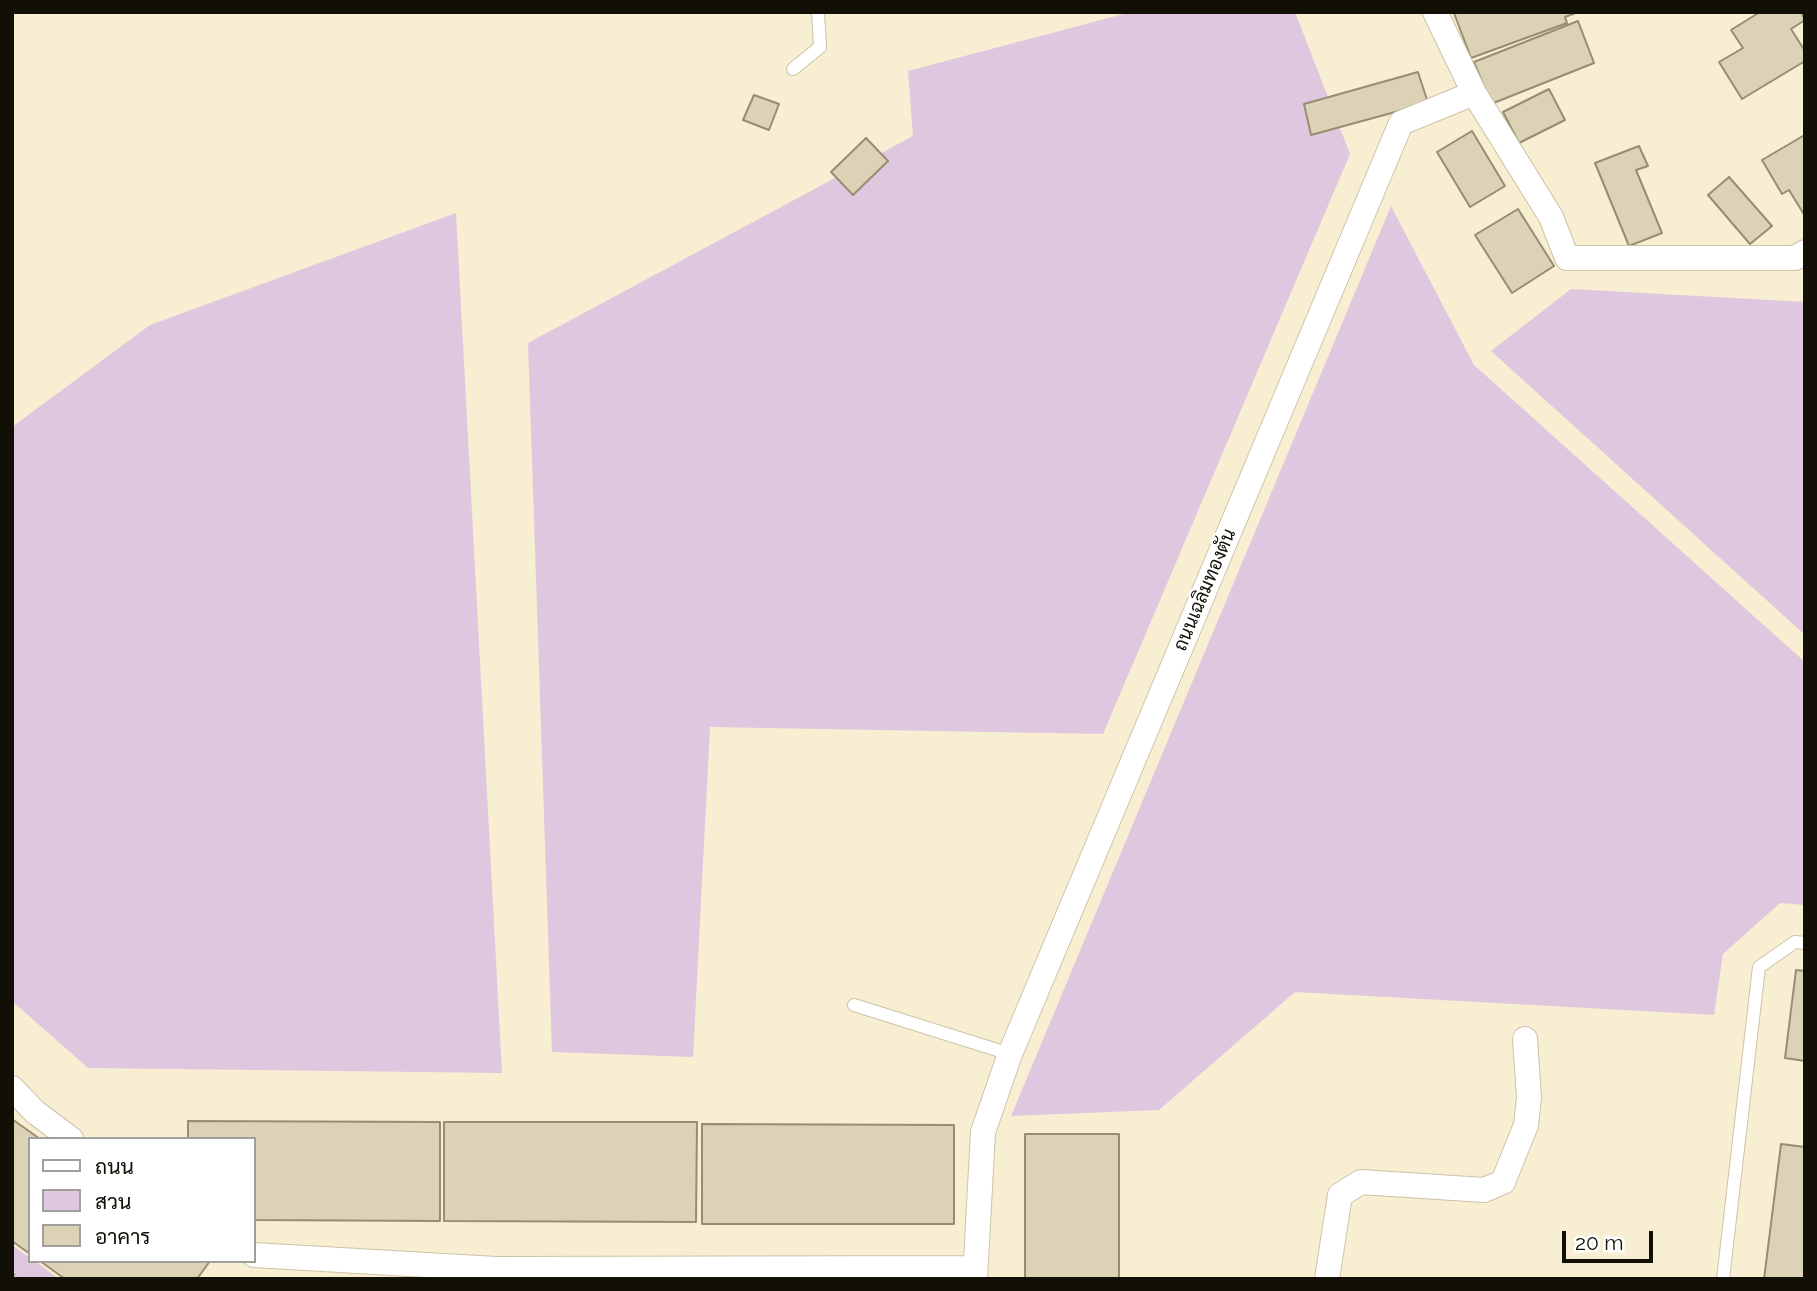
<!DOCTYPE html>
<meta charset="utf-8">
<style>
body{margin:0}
#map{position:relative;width:1817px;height:1291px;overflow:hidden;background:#f8eed2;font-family:Raleway,Sarabun,sans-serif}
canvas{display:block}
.frame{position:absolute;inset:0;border:14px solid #120f06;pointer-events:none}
.legend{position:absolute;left:28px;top:1137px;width:228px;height:126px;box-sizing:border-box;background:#fff;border:2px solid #a09f9b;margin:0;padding:9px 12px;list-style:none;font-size:21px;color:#120f06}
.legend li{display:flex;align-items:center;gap:14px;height:35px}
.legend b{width:35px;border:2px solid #a09f9b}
.scale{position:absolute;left:1562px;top:1231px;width:91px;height:32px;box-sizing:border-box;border:4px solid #120f06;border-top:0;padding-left:9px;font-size:21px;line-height:24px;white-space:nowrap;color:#120f06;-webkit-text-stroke:5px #fff;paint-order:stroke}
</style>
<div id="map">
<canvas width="1817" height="1291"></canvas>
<div class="frame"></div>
<ul class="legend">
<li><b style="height:9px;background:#fff"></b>ถนน</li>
<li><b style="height:19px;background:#e0c7e0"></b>สวน</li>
<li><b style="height:19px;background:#dcd3b7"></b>อาคาร</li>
</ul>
<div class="scale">20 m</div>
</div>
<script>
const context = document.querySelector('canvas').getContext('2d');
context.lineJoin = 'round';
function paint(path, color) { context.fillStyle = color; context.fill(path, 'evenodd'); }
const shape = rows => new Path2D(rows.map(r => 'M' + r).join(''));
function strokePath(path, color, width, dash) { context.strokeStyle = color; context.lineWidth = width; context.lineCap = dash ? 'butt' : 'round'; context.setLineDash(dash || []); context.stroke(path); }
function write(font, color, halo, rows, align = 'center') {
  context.font = font + ' Raleway,Sarabun,sans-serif'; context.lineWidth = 5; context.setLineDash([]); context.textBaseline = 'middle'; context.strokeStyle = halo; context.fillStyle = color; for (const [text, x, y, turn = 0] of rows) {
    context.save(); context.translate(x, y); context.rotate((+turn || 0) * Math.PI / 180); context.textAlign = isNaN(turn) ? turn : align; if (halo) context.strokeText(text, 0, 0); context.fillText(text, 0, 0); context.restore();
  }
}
const green = shape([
 [1131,12,1295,12,1350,154,1103,734,710,727,693,1057,552,1052,528,343,913,136,908,71],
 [1391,206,1474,365,1805,662,1805,905,1780,903,1723,954,1714,1015,1295,992,1159,1110,1011,1116],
 [456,213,502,1073,88,1068,12,1001,12,427,150,325],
 [1571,289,1805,302,1805,635,1491,351],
 [12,1245,30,1258,30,1261,35,1261,59,1279,12,1279]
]);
const building = shape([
 [1578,12,1565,17,1567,23,1471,58,1454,13,1578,12],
 [1760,12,1801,12,1805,20,1791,29,1805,51,1805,61,1742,99,1719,62,1743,48,1731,30,1760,12],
 [1578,21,1594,63,1491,104,1474,62,1578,21],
 [1418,72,1428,103,1311,135,1304,104,1418,72],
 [1549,89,1565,120,1519,143,1503,112,1549,89],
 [754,95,779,104,769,130,743,120,754,95],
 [1472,131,1505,186,1470,207,1437,152,1472,131],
 [1803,136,1805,138,1805,216,1789,190,1782,194,1762,160,1803,136],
 [866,138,888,161,853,195,831,172,866,138],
 [1639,146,1648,166,1636,170,1662,233,1629,246,1595,163,1639,146],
 [1729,177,1772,226,1750,244,1708,195,1729,177],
 [1518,209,1554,266,1512,293,1475,235,1518,209],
 [1796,970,1805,971,1805,1061,1785,1058,1796,970],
 [12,1119,40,1139,30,1139,30,1254,12,1241,12,1119],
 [188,1121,440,1122,440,1221,254,1220,254,1139,188,1139,188,1121],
 [444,1122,697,1122,696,1222,444,1221,444,1122],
 [702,1124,954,1125,954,1224,702,1224,702,1124],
 [1025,1134,1119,1134,1119,1279,1025,1279,1025,1134],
 [1781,1144,1805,1147,1805,1279,1764,1279,1781,1144],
 [40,1261,210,1261,197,1279,65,1279,40,1261]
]);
const path = shape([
 [12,1274,19,1279]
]);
const lane = shape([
 [793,69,820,47,818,12],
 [854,1005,1010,1054],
 [1723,1279,1759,967,1795,942,1805,943]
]);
const street = shape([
 [1435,12,1474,93,1551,217,1567,258,1795,258,1805,252],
 [12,1088,35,1112,71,1139],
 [254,1255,496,1269,974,1268],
 [975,1279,983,1132,1010,1054,1401,123,1474,93],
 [1327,1279,1340,1195,1361,1182,1484,1190,1503,1182,1526,1125,1529,1097,1525,1039]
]);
const streetNames = [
 ["ถนนเฉลิมทองตัน",1205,590,-67]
];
paint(green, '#e0c7e0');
paint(building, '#dcd3b7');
strokePath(building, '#968d73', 2);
strokePath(lane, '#ccc3a8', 14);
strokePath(street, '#ccc3a8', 26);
strokePath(path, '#b1a993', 4.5, [3.5, 3.5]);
strokePath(lane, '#fff', 12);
strokePath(street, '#fff', 24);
write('19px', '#120f06', '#fff', streetNames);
</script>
